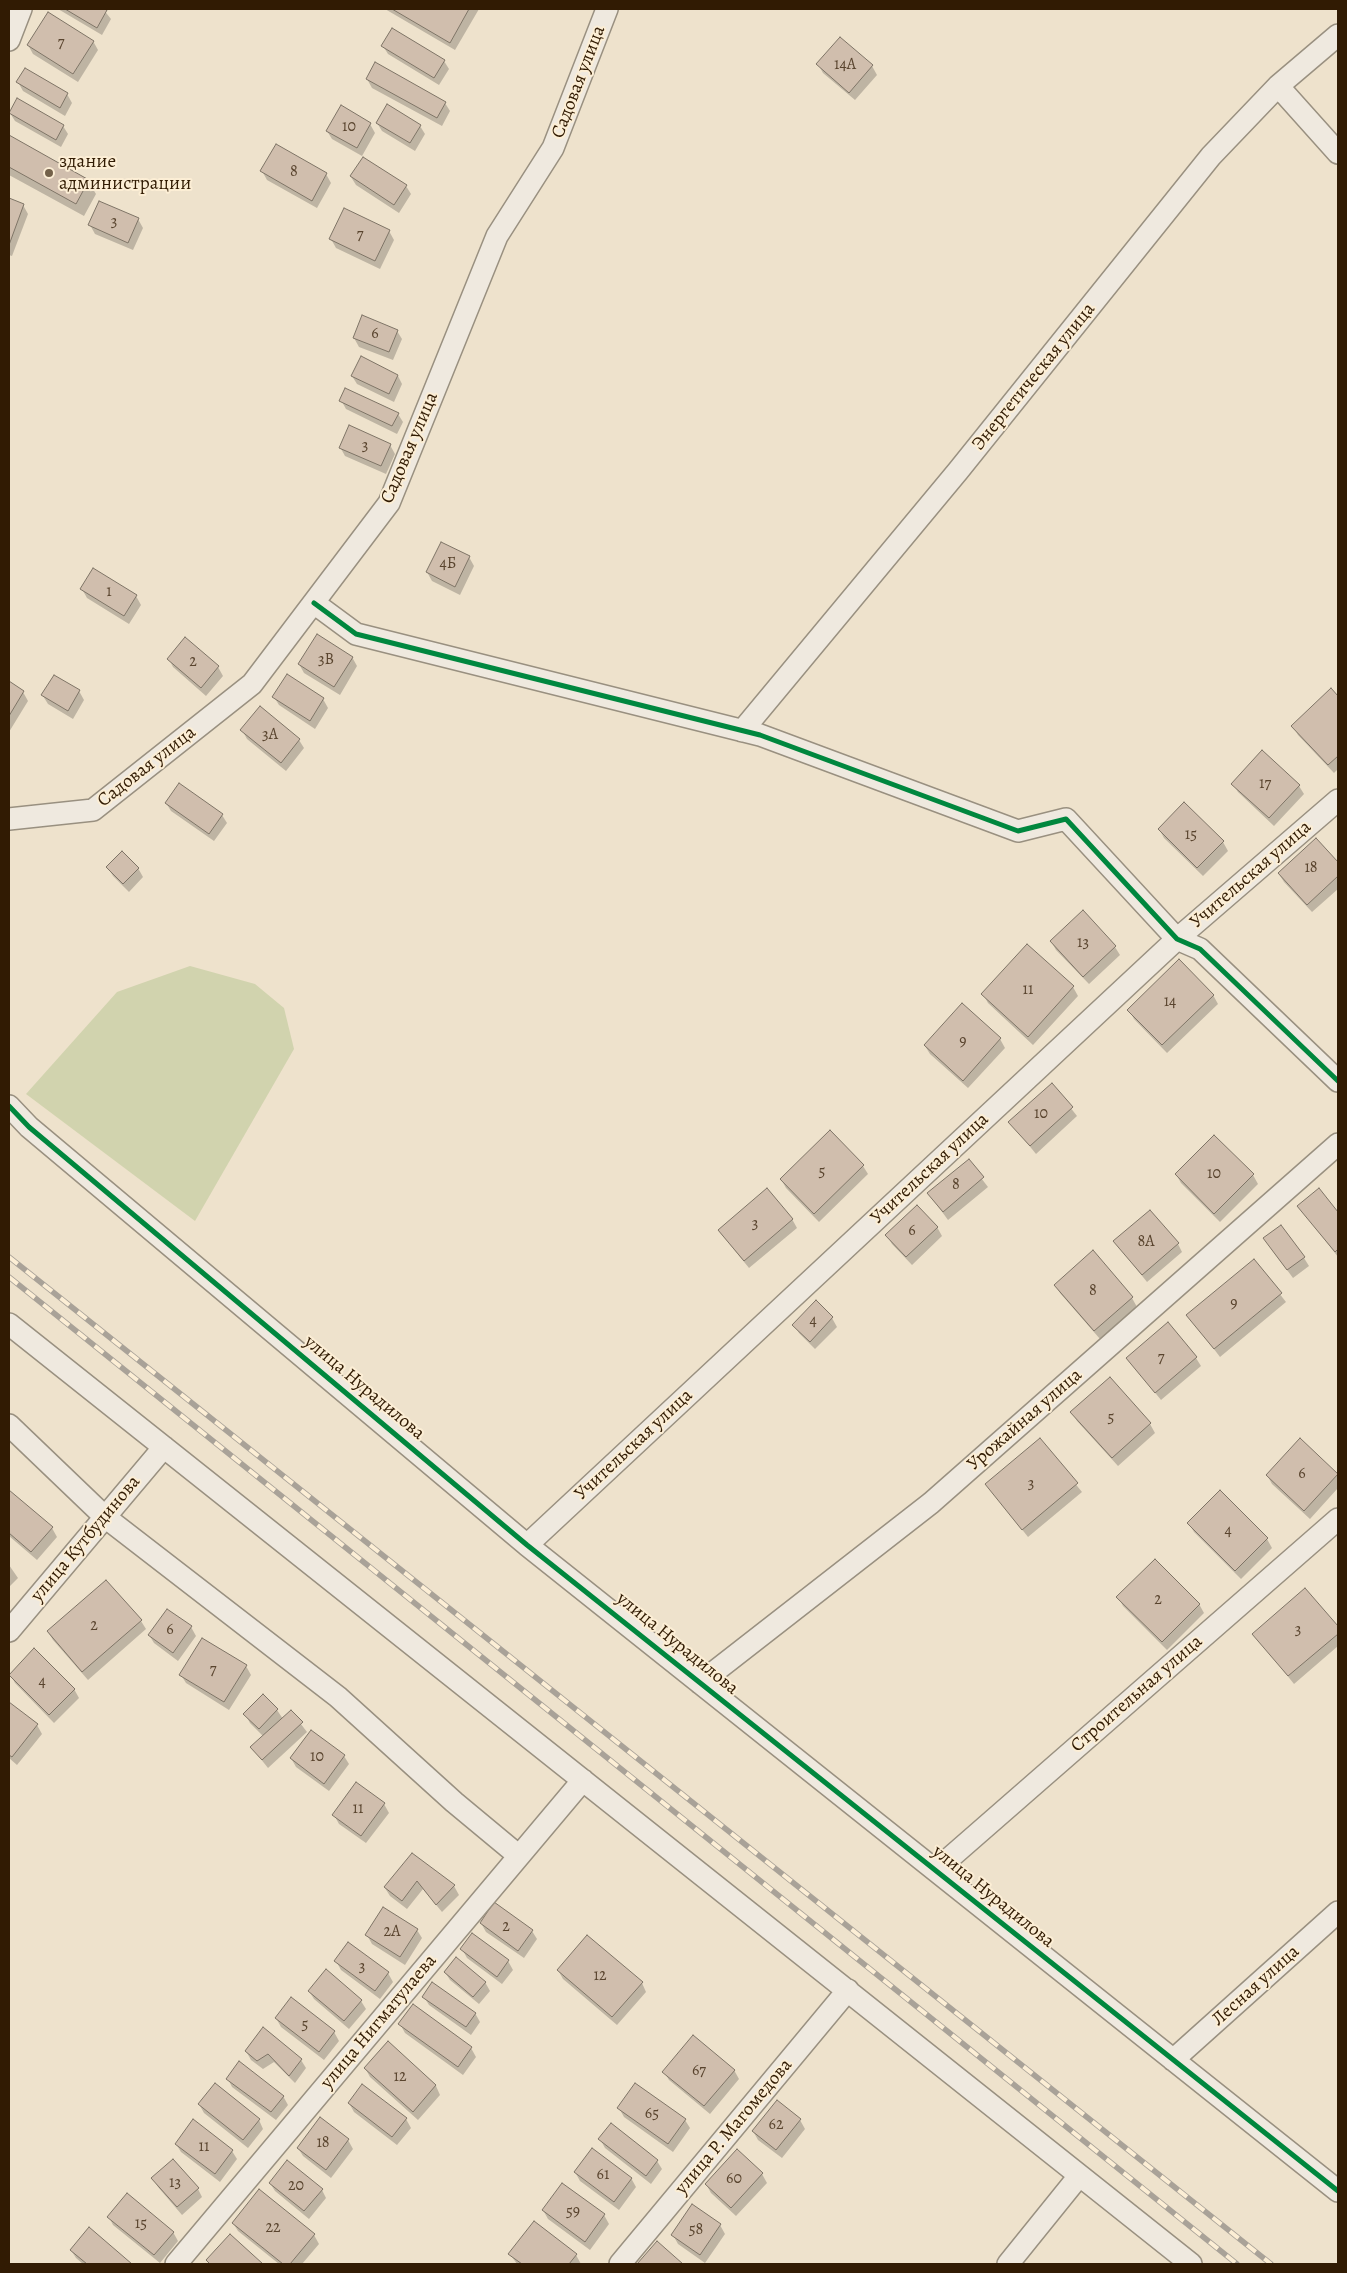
<!DOCTYPE html>
<meta charset="utf-8">
<style>
body{margin:0}
#map{position:relative;width:1347px;height:2273px;overflow:hidden;background:#eee2cc;font-family:Alegreya,serif}
canvas{display:block}
.frame{position:absolute;inset:0;border:10px solid #311b03;pointer-events:none}
</style>
<div id="map">
<canvas width="1347" height="2273"></canvas>
<div class="frame"></div>
</div>
<script>
const context = document.querySelector('canvas').getContext('2d');
context.lineJoin = 'round';
function paint(path, color) { context.fillStyle = color; context.fill(path, 'evenodd'); }
const shape = rows => new Path2D(rows.map(r => 'M' + r).join(''));
function strokePath(path, color, width, dash) { context.strokeStyle = color; context.lineWidth = width; context.lineCap = dash ? 'butt' : 'round'; context.setLineDash(dash || []); context.stroke(path); }
function write(font, color, halo, rows, align = 'center') {
  context.font = font + ' Alegreya,serif'; context.lineWidth = 4; context.setLineDash([]); context.textBaseline = 'middle'; context.strokeStyle = halo; context.fillStyle = color; for (const [text, x, y, turn = 0] of rows) {
    context.save(); context.translate(x, y); context.rotate((+turn || 0) * Math.PI / 180); context.textAlign = isNaN(turn) ? turn : align; if (halo) context.strokeText(text, 0, 0); context.fillText(text, 0, 0); context.restore();
  }
}
const green = shape([
 [190,966,255,984,284,1008,294,1049,195,1221,26,1094,117,992]
]);
const shadow = shape([
 [58,9,103,9,111,19,102,35],
 [385,9,479,9,455,50],
 [93,41,98,50,78,82,33,54,28,45],
 [383,46,444,61,449,69,439,85,388,54],
 [818,64,872,66,877,75,855,100,823,73],
 [25,70,67,94,72,103,65,116,23,91,18,82],
 [367,79,445,103,450,111,442,126,372,88],
 [10,113,63,126,68,134,61,147,15,121],
 [377,123,420,126,425,134,415,151,382,131],
 [370,124,375,133,362,156,332,139,327,131],
 [9,137,88,181,96,194,84,216,9,175],
 [276,146,326,174,331,183,317,208,267,180,262,171],
 [351,177,406,186,411,194,399,213,356,185],
 [9,200,23,205,28,214,12,256,9,255],
 [138,219,143,228,133,250,95,234,90,225],
 [389,231,394,240,380,269,336,248,331,239],
 [397,331,402,339,393,360,359,347,354,338],
 [352,376,398,376,402,384,394,402,357,384],
 [341,400,398,414,403,422,397,434,346,409],
 [390,445,395,454,386,474,345,456,340,447],
 [469,557,474,566,460,595,432,581,427,572],
 [94,570,136,596,141,605,129,624,87,598,82,589],
 [186,639,218,667,223,676,206,696,173,667,169,659],
 [352,657,357,666,340,695,304,673,299,664],
 [9,683,23,692,28,701,9,732],
 [1331,690,1338,698,1338,769,1334,773,1298,735,1293,726],
 [79,691,84,700,73,719,48,704,43,696],
 [274,697,323,699,328,708,315,729,279,705],
 [242,730,299,740,304,748,286,771,247,739],
 [1233,784,1299,786,1304,794,1274,826,1238,792],
 [166,803,222,815,227,823,214,841,171,811],
 [1159,829,1223,842,1228,851,1203,876,1164,838],
 [1316,840,1338,864,1338,889,1312,912,1284,882,1279,874],
 [108,868,138,868,143,877,129,892,113,876],
 [1051,941,1115,947,1120,955,1089,984,1056,950],
 [1073,987,1078,996,1033,1045,988,1003,983,994],
 [1213,995,1218,1004,1167,1053,1134,1019,1129,1010],
 [962,1005,1000,1039,1005,1048,968,1088,930,1054,925,1046],
 [1052,1084,1077,1116,1036,1154,1010,1122],
 [968,1161,988,1187,948,1220,929,1194],
 [863,1166,868,1174,819,1222,786,1188,781,1179],
 [1176,1174,1253,1175,1258,1184,1220,1222,1181,1183],
 [1319,1190,1338,1214,1338,1257,1299,1206],
 [792,1219,797,1228,749,1268,719,1231],
 [937,1227,942,1236,912,1265,892,1244,887,1235],
 [1115,1242,1178,1244,1182,1252,1147,1282],
 [1270,1247,1304,1258,1309,1266,1293,1278],
 [1092,1252,1132,1298,1137,1307,1100,1339,1060,1293,1055,1285],
 [1254,1261,1286,1302,1220,1357,1188,1315],
 [816,1302,832,1318,837,1327,815,1349,799,1333,794,1325],
 [1127,1358,1196,1358,1201,1366,1161,1400],
 [1109,1379,1150,1424,1155,1433,1118,1466,1077,1421,1072,1412],
 [1040,1440,1082,1492,1028,1537,986,1484],
 [1300,1440,1338,1476,1338,1488,1310,1519,1272,1484,1267,1475],
 [9,1491,52,1528,57,1537,37,1560,9,1536],
 [1220,1492,1267,1539,1272,1548,1241,1579,1194,1532,1189,1524],
 [9,1565,18,1578,9,1587],
 [1305,1590,1338,1628,1338,1646,1294,1684,1254,1634],
 [1118,1597,1199,1604,1204,1613,1167,1650,1123,1606],
 [141,1621,146,1629,88,1680,53,1640,48,1632],
 [191,1627,196,1636,178,1661,154,1643,149,1635],
 [246,1666,251,1675,229,1710,186,1683,181,1675],
 [10,1674,74,1689,79,1698,54,1723,15,1683],
 [263,1696,277,1710,283,1719,291,1711,307,1732,268,1768,252,1748,264,1737,250,1723,245,1714],
 [9,1704,37,1725,42,1734,17,1765,9,1758],
 [344,1756,349,1764,329,1791,296,1767,291,1758],
 [384,1804,389,1813,366,1843,339,1824,334,1815],
 [412,1855,454,1886,459,1895,442,1912,423,1889,407,1909,390,1896,385,1888],
 [481,1923,532,1931,537,1939,524,1958,486,1932],
 [417,1930,422,1938,405,1965,372,1944,367,1935],
 [462,1949,508,1961,513,1970,502,1984,467,1958],
 [336,1961,388,1973,393,1982,380,1999,341,1970],
 [558,1970,642,1983,646,1992,617,2025,563,1979],
 [326,1971,361,2001,366,2009,349,2029,314,1999,309,1991],
 [445,1972,485,1982,490,1991,479,2004,450,1980],
 [424,1997,475,2013,480,2022,471,2035,429,2005],
 [292,1998,334,2032,339,2041,324,2060,281,2027,276,2018],
 [400,2024,471,2048,476,2057,463,2075,405,2033],
 [263,2029,301,2060,306,2068,295,2083,274,2062,263,2069,251,2060,246,2051],
 [388,2043,436,2086,440,2095,418,2120,370,2077,365,2068],
 [734,2070,739,2079,710,2114,669,2080,664,2072],
 [228,2079,283,2096,288,2105,276,2120,232,2087],
 [777,2102,800,2120,805,2129,782,2158,758,2140,753,2131],
 [349,2103,406,2119,411,2128,397,2145,354,2112],
 [199,2104,259,2120,263,2129,248,2148,204,2113],
 [619,2108,685,2120,690,2128,673,2152,624,2117],
 [321,2119,348,2140,353,2149,331,2178,303,2156,298,2148],
 [600,2139,657,2161,662,2169,651,2184,605,2148],
 [176,2144,232,2151,237,2159,220,2182,181,2152],
 [737,2151,762,2174,767,2183,736,2216,711,2193,706,2184],
 [575,2172,631,2178,636,2187,619,2210,580,2181],
 [153,2179,198,2189,202,2197,182,2215,158,2187],
 [270,2183,322,2190,326,2198,309,2219,275,2191],
 [562,2184,604,2215,609,2224,590,2250,548,2219,543,2210],
 [260,2191,314,2235,319,2244,302,2264,279,2264,238,2231,233,2223],
 [109,2217,173,2232,178,2241,160,2263,113,2225],
 [720,2225,725,2234,705,2263,678,2244,673,2235],
 [89,2229,130,2264,83,2264,76,2258,71,2250],
 [230,2236,261,2264,210,2264,208,2261],
 [510,2254,576,2255,581,2264,517,2264]
]);
const building = shape([
 [65,9,105,9,107,10,97,28,65,9],
 [392,9,469,9,450,43,392,9],
 [48,12,94,41,73,74,27,45,48,12],
 [392,28,445,60,434,78,381,46,392,28],
 [840,37,873,65,849,93,816,64,840,37],
 [375,62,446,102,437,118,366,79,375,62],
 [25,68,68,93,60,108,16,82,25,68],
 [17,98,64,125,56,140,9,113,17,98],
 [387,104,421,125,410,143,376,123,387,104],
 [341,105,371,123,357,148,326,131,341,105],
 [9,135,89,180,76,204,9,167,9,135],
 [276,144,327,173,312,201,260,171,276,144],
 [363,157,407,185,394,205,350,176,363,157],
 [9,198,24,204,9,245,9,198],
 [99,201,139,218,128,243,88,225,99,201],
 [344,208,390,230,375,261,329,239,344,208],
 [362,315,398,330,389,352,353,338,362,315],
 [361,356,398,375,389,394,351,376,361,356],
 [345,388,399,413,392,426,339,401,345,388],
 [349,425,391,444,381,466,339,448,349,425],
 [441,542,470,556,455,587,426,572,441,542],
 [93,568,137,595,124,616,80,589,93,568],
 [317,634,353,657,334,687,298,664,317,634],
 [185,637,219,666,201,688,167,659,185,637],
 [287,674,324,698,310,721,272,697,287,674],
 [54,675,80,690,68,711,41,695,54,675],
 [9,681,24,691,9,716,9,681],
 [1331,688,1338,696,1338,756,1328,765,1291,726,1331,688],
 [260,706,300,739,281,763,240,730,260,706],
 [1262,750,1300,785,1269,818,1231,784,1262,750],
 [179,783,223,814,209,834,165,803,179,783],
 [1184,802,1224,841,1197,868,1158,829,1184,802],
 [1316,838,1338,862,1338,876,1307,905,1278,873,1316,838],
 [122,851,139,868,123,884,106,867,122,851],
 [1083,910,1116,946,1083,977,1050,941,1083,910],
 [1027,944,1074,986,1028,1037,981,994,1027,944],
 [1179,959,1214,995,1162,1045,1127,1010,1179,959],
 [962,1003,1001,1038,963,1081,924,1045,962,1003],
 [1052,1083,1073,1107,1030,1146,1008,1122,1052,1083],
 [830,1130,864,1165,814,1214,780,1179,830,1130],
 [1214,1135,1254,1174,1214,1214,1175,1174,1214,1135],
 [969,1159,984,1177,943,1212,927,1193,969,1159],
 [767,1188,793,1219,744,1261,718,1230,767,1188],
 [1319,1188,1338,1212,1338,1249,1335,1252,1297,1206,1319,1188],
 [917,1205,938,1227,906,1257,885,1235,917,1205],
 [1150,1210,1179,1243,1142,1275,1113,1241,1150,1210],
 [1281,1225,1305,1257,1287,1270,1263,1238,1281,1225],
 [1093,1250,1133,1297,1094,1331,1054,1285,1093,1250],
 [1254,1259,1282,1293,1214,1349,1186,1315,1254,1259],
 [816,1300,833,1317,810,1342,792,1325,816,1300],
 [1168,1322,1197,1357,1155,1393,1126,1358,1168,1322],
 [1110,1377,1151,1423,1112,1458,1070,1412,1110,1377],
 [1040,1438,1078,1483,1022,1530,985,1484,1040,1438],
 [1300,1438,1338,1474,1304,1511,1266,1475,1300,1438],
 [9,1490,53,1527,31,1552,9,1533,9,1490],
 [1220,1490,1268,1538,1235,1571,1187,1523,1220,1490],
 [1155,1559,1200,1604,1162,1642,1116,1597,1155,1559],
 [106,1580,142,1620,82,1672,47,1631,106,1580],
 [1305,1588,1338,1626,1338,1634,1288,1676,1252,1634,1305,1588],
 [167,1609,192,1626,173,1653,148,1635,167,1609],
 [202,1638,247,1665,224,1702,179,1675,202,1638],
 [34,1648,75,1689,49,1715,9,1675,34,1648],
 [263,1694,278,1709,259,1729,243,1714,263,1694],
 [9,1702,38,1724,12,1757,9,1755,9,1702],
 [291,1710,303,1722,262,1760,250,1747,291,1710],
 [311,1730,345,1755,324,1784,290,1758,311,1730],
 [356,1782,385,1803,361,1836,332,1815,356,1782],
 [412,1853,455,1885,436,1905,417,1881,402,1901,384,1887,412,1853],
 [494,1902,533,1930,518,1951,480,1923,494,1902],
 [383,1907,418,1929,400,1957,365,1935,383,1907],
 [472,1933,509,1960,497,1977,460,1949,472,1933],
 [587,1935,643,1982,612,2017,557,1970,587,1935],
 [348,1942,389,1972,375,1991,334,1961,348,1942],
 [456,1957,486,1982,473,1997,444,1972,456,1957],
 [326,1969,362,2000,344,2021,308,1991,326,1969],
 [432,1982,476,2013,466,2027,422,1997,432,1982],
 [291,1997,335,2031,319,2052,275,2018,291,1997],
 [413,2004,472,2047,458,2067,398,2024,413,2004],
 [263,2027,302,2059,289,2076,268,2054,257,2061,245,2051,263,2027],
 [693,2035,735,2070,704,2106,662,2072,693,2035],
 [388,2041,436,2085,413,2112,364,2068,388,2041],
 [239,2061,284,2096,271,2112,226,2079,239,2061],
 [215,2083,260,2119,243,2140,198,2104,215,2083],
 [635,2083,686,2119,668,2144,617,2108,635,2083],
 [362,2084,407,2118,392,2137,348,2103,362,2084],
 [777,2100,801,2119,776,2150,752,2131,777,2100],
 [320,2117,349,2139,326,2170,297,2148,320,2117],
 [193,2119,233,2150,215,2174,175,2144,193,2119],
 [611,2123,658,2160,646,2176,598,2139,611,2123],
 [592,2148,632,2178,614,2202,574,2172,592,2148],
 [737,2149,763,2173,731,2208,705,2184,737,2149],
 [173,2159,199,2188,177,2207,151,2178,173,2159],
 [287,2160,323,2189,304,2211,269,2183,287,2160],
 [562,2183,605,2214,585,2242,542,2210,562,2183],
 [259,2189,315,2234,290,2264,283,2264,232,2223,259,2189],
 [127,2193,174,2232,154,2255,107,2217,127,2193],
 [692,2204,721,2224,700,2255,671,2235,692,2204],
 [534,2221,577,2254,569,2264,522,2264,508,2254,534,2221],
 [89,2227,132,2264,87,2264,70,2250,89,2227],
 [230,2234,263,2264,210,2264,206,2260,230,2234],
 [657,2241,683,2264,637,2264,657,2241]
]);
const minor = shape([
 [9,40,21,9],
 [1278,86,1338,153],
 [314,603,356,634,760,735,1018,831,1066,819,1177,939,1200,949,1338,1081],
 [742,731,958,471,1211,156,1278,86,1338,35],
 [9,819,93,810,252,684,389,503,497,236,553,148,607,9],
 [9,1106,29,1127,527,1545,1338,2191],
 [9,1324,1191,2264],
 [9,1425,105,1517,338,1697,454,1802,519,1856],
 [527,1545,1177,939,1338,800],
 [9,1631,164,1447],
 [700,1683,931,1503,1338,1144],
 [936,1870,1338,1519],
 [1173,2060,1338,1912],
 [176,2264,583,1780],
 [620,2264,848,1990],
 [1008,2264,1079,2176]
]);
const rail = shape([
 [9,1257,1271,2264],
 [9,1277,1237,2264]
]);
const cycleway = shape([
 [314,603,356,634,760,735,1018,831,1066,819,1177,939,1200,949,1338,1081],
 [9,1106,29,1127,527,1545,1338,2191]
]);
const markers = [
 [49,173,5,"#736149"]
];
const numberNames = [
 ["7",61,43],
 ["14А",845,65],
 ["10",349,127],
 ["8",294,172],
 ["3",114,222],
 ["7",360,235],
 ["6",375,334],
 ["3",365,446],
 ["4Б",448,564],
 ["1",109,592],
 ["3В",326,660],
 ["2",193,662],
 ["3А",270,735],
 ["17",1265,784],
 ["15",1191,835],
 ["18",1311,868],
 ["13",1083,943],
 ["11",1028,990],
 ["14",1170,1002],
 ["9",963,1042],
 ["10",1041,1114],
 ["5",822,1172],
 ["10",1214,1174],
 ["8",956,1185],
 ["3",755,1224],
 ["6",912,1231],
 ["8А",1146,1242],
 ["8",1093,1291],
 ["9",1234,1304],
 ["4",813,1321],
 ["7",1161,1358],
 ["5",1111,1418],
 ["6",1302,1474],
 ["3",1031,1484],
 ["4",1228,1531],
 ["2",1158,1600],
 ["2",94,1626],
 ["6",170,1630],
 ["3",1298,1630],
 ["7",213,1670],
 ["4",42,1682],
 ["10",317,1757],
 ["11",358,1809],
 ["2",506,1927],
 ["2А",392,1932],
 ["3",362,1967],
 ["12",600,1976],
 ["5",305,2025],
 ["67",699,2071],
 ["12",400,2077],
 ["65",652,2114],
 ["62",776,2125],
 ["18",323,2143],
 ["11",204,2147],
 ["61",603,2175],
 ["60",734,2179],
 ["13",175,2183],
 ["20",296,2186],
 ["59",573,2212],
 ["15",141,2224],
 ["22",273,2228],
 ["58",696,2230]
];
const streetNames = [
 ["Садовая улица",579,82,-69],
 ["Энергетическая улица",1034,377,-51],
 ["Садовая улица",410,448,-67],
 ["Садовая улица",147,767,-38],
 ["Учительская улица",1251,875,-41],
 ["Учительская улица",930,1169,-43],
 ["улица Нурадилова",364,1388,40],
 ["Урожайная улица",1025,1420,-41],
 ["Учительская улица",634,1445,-43],
 ["улица Кутбудинова",86,1539,-50],
 ["улица Нурадилова",677,1644,39],
 ["Строительная улица",1137,1694,-41],
 ["улица Нурадилова",993,1897,39],
 ["Лесная улица",1256,1986,-42],
 ["улица Нигматулаева",379,2022,-50],
 ["улица Р. Магомедова",734,2127,-50]
];
const poiNames = [
 ["здание",59,162],
 ["администрации",59,184]
];
paint(green, '#d1d3ae');
paint(shadow, '#0003');
paint(building, '#d0bead');
strokePath(building, '#7e7466', 1);
strokePath(minor, '#999080', 24);
strokePath(minor, '#efe9df', 21);
strokePath(rail, '#a9a298', 5.5);
strokePath(rail, '#fceed5', 4, [11]);
strokePath(cycleway, '#00873e', 5);
for (const [x, y, r, color] of markers) { const dot = new Path2D(); dot.arc(x, y, r, 0, 2 * Math.PI); context.fillStyle = color; context.fill(dot); strokePath(dot, '#fceed5', 2); }
write('16px', '#59442e', null, numberNames);
write('19px', '#311b03', '#fceed5', streetNames);
write('19px', '#311b03', '#fceed5', poiNames, 'left');
</script>
